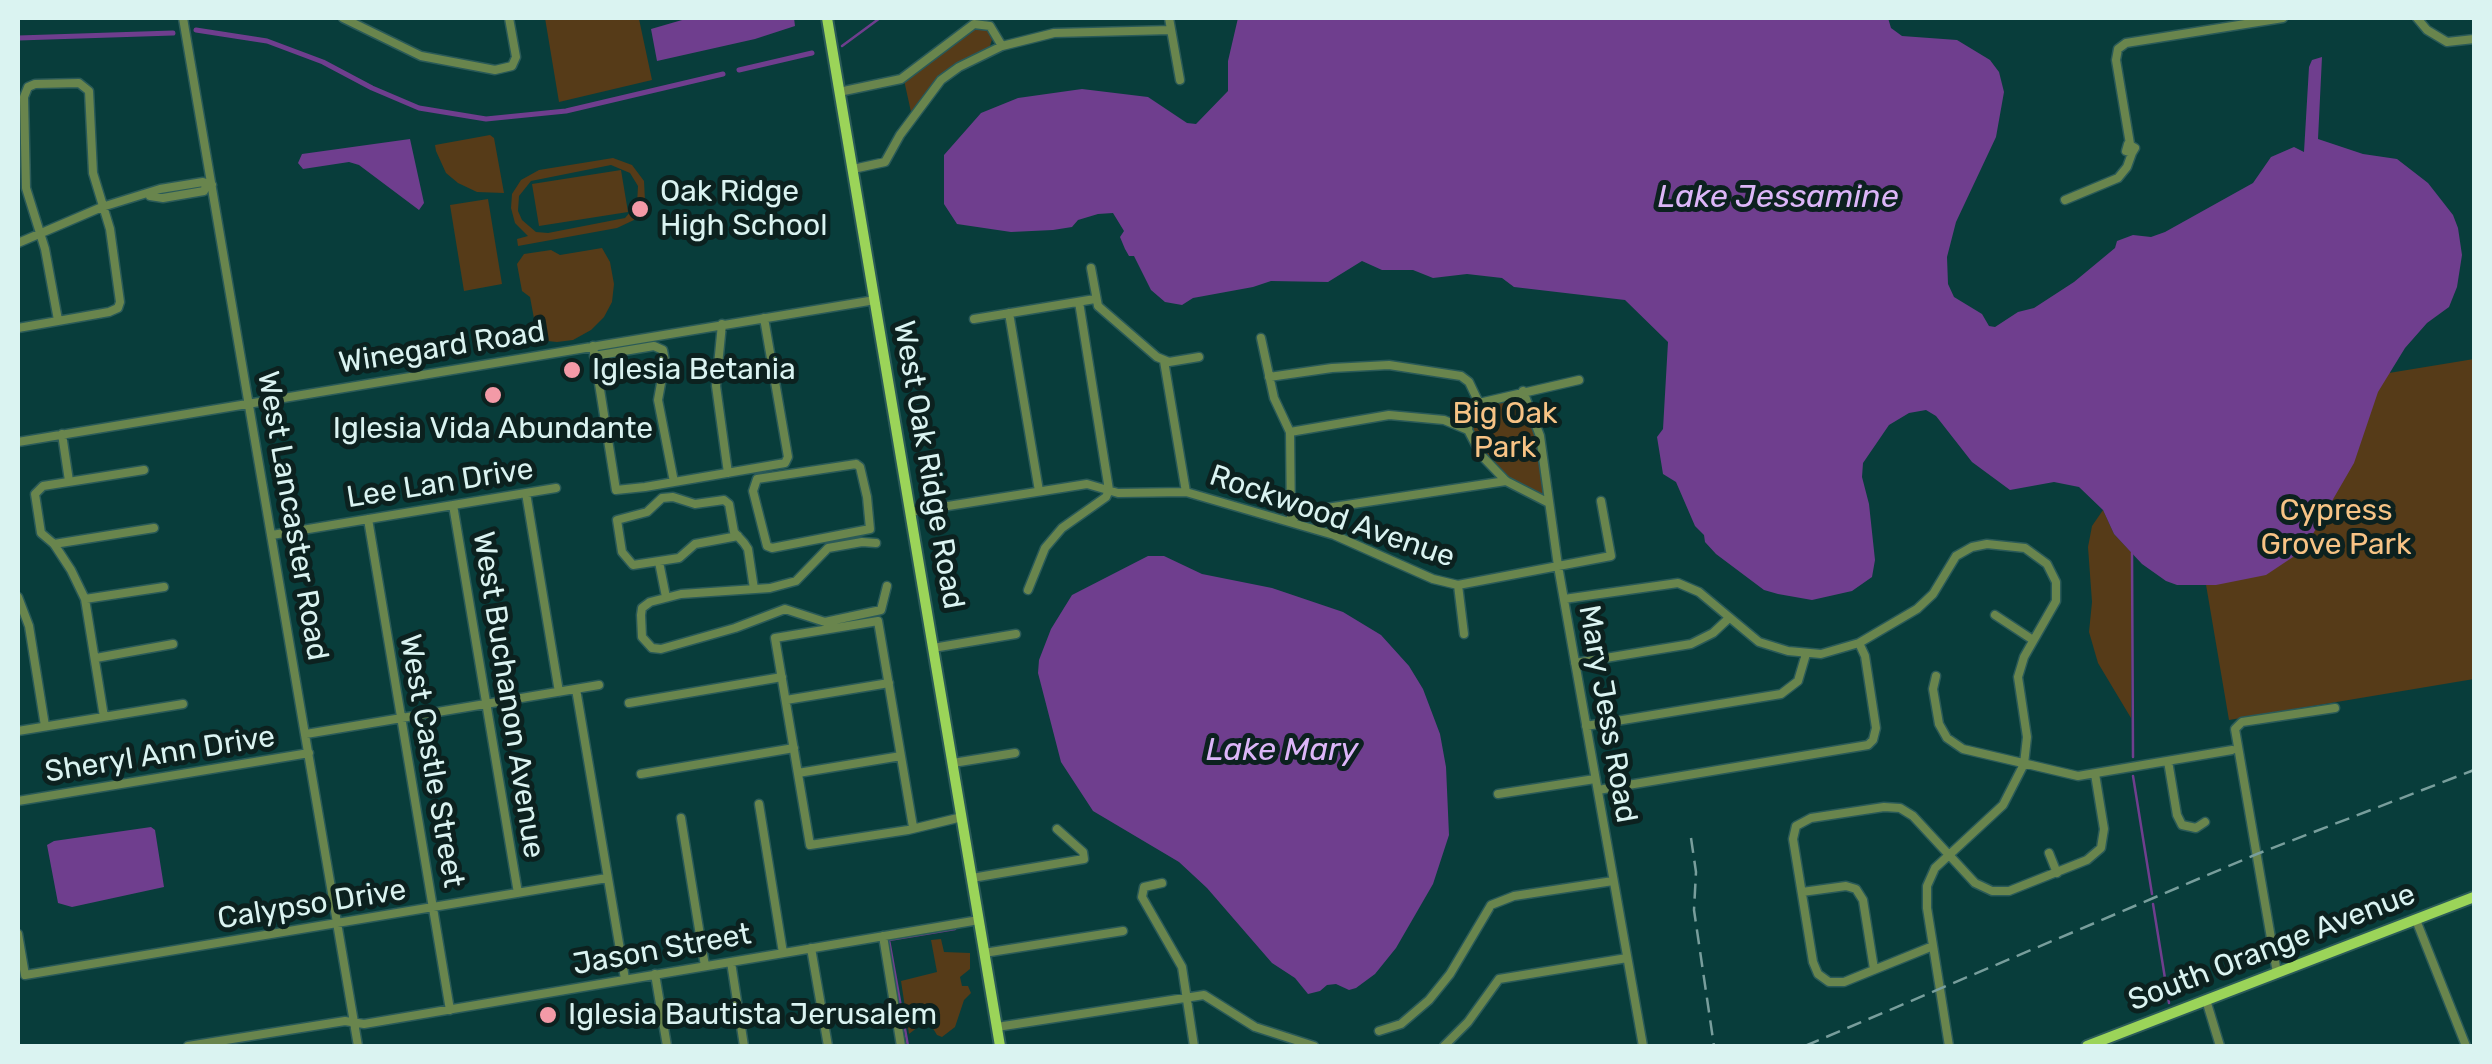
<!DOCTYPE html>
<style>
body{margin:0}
#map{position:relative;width:2492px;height:1064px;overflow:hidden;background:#083d3b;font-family:Rubik,sans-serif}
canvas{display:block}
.frame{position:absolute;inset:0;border:20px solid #daf3f1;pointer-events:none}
</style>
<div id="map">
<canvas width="2492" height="1064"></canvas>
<div class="frame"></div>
</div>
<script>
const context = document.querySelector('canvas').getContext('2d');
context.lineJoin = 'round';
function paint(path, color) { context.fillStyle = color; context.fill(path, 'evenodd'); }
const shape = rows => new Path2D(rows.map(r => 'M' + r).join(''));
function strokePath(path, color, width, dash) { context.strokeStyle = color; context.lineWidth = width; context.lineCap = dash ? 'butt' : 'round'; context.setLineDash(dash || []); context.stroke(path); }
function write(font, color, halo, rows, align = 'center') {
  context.font = font + ' Rubik,sans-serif'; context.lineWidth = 10; context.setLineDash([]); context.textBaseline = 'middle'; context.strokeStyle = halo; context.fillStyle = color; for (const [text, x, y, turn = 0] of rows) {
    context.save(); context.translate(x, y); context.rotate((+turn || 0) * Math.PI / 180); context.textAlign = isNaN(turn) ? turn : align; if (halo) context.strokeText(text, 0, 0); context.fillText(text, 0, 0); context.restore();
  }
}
const green = shape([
 [545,18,642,18,639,19,652,80,559,102],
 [978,26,986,28,993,36,990,46,939,79,911,112,904,80],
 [490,135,494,138,504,193,477,192,458,183,446,173,436,151,435,145],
 [613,158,632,165,644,181,645,201,634,220,617,228,518,246,517,239,528,236,515,223,511,208,512,194,521,180,539,170],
 [611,165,630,173,638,186,637,204,625,218,548,233,536,232,522,220,518,211,519,196,531,181],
 [621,170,628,212,539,226,532,184],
 [488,199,502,284,464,291,450,205],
 [602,248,610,262,614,284,612,302,604,317,591,330,573,340,557,342,538,340,530,297,522,291,517,264,524,254,551,250,560,255],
 [2474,359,2474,679,2229,720,2176,408],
 [1518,396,1537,429,1544,497,1520,487,1503,474,1483,453,1471,430,1472,418,1480,407],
 [2103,510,2114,534,2132,553,2131,718,2098,663,2089,632,2092,602,2088,547,2092,526],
 [941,939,944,952,970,953,970,969,960,977,962,986,968,986,971,993,964,1000,955,1027,942,1037,937,1035,929,1022,923,1023,909,1034,901,981,937,972,931,940]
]);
const water = shape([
 [689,18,794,18,795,26,755,39,657,61,651,29],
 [1238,18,1888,18,1891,28,1902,36,1957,40,1990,60,1999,72,2004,92,1996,137,1956,222,1947,257,1948,284,1954,297,1982,314,1989,326,1995,327,2018,312,2034,308,2074,282,2115,248,2117,241,2133,235,2151,237,2165,232,2253,183,2271,157,2294,147,2304,152,2309,67,2312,60,2322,57,2318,139,2363,154,2397,159,2428,183,2453,215,2458,228,2462,255,2457,287,2449,307,2427,323,2405,348,2378,392,2354,463,2310,539,2299,553,2266,575,2216,585,2177,585,2166,581,2142,564,2114,534,2103,510,2079,487,2054,482,2010,490,1972,462,1936,416,1926,410,1909,413,1889,425,1863,463,1862,477,1869,504,1875,560,1872,577,1852,591,1812,600,1778,594,1764,590,1716,554,1705,542,1704,535,1695,526,1676,482,1663,474,1657,437,1663,429,1668,342,1625,300,1514,287,1502,278,1467,274,1433,278,1413,270,1382,270,1362,261,1328,282,1271,281,1253,287,1193,298,1182,305,1165,302,1151,290,1134,256,1129,256,1125,249,1120,237,1124,231,1113,213,1098,214,1078,220,1072,227,1053,230,1011,232,957,224,944,204,944,155,981,113,1018,98,1082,89,1148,97,1187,123,1196,124,1228,91,1228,61],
 [410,139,424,203,419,210,359,165,349,162,303,169,298,163,302,154],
 [1148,556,1164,556,1202,574,1272,588,1343,612,1381,635,1409,666,1423,689,1440,734,1446,767,1449,835,1433,884,1396,948,1375,974,1356,988,1349,990,1336,984,1327,985,1320,991,1308,994,1295,978,1272,963,1207,888,1179,862,1093,811,1061,762,1038,673,1039,660,1051,629,1072,595],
 [151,827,155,830,164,887,72,907,58,903,47,845,54,841]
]);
const stream = shape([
 [842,46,880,18],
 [2132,553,2133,757],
 [2133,776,2152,894],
 [2153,904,2169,1003],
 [908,1046,889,940,955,929]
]);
const canal = shape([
 [196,30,267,41,323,62,372,88,419,108,486,119,566,111,723,74],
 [18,38,173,33],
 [739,70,812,53]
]);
const minor = shape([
 [183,18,358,1046],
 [343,18,421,56,495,70,512,66,516,57,509,18],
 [1169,18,1180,80],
 [2417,18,2427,30,2447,42,2474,39],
 [839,92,901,79,974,24,990,26,1002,46],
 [2128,144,2135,148,2132,153,2126,151,2128,144],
 [2130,144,2116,60,2118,49,2126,43,2283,18],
 [853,169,885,162,900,135,941,80,959,67,1002,46,1054,33,1171,30],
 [150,196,163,198,204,191,206,186],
 [2065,200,2118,178,2127,167,2132,153],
 [18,243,102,207,160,189,203,182,212,185],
 [1091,268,1098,306,1157,357,1169,362,1199,357],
 [1079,302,1109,490],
 [1009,313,1039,491],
 [974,319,1095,299],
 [722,324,716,386,728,473],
 [18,328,109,312,118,308,120,302,110,229,93,173,89,91,79,83,35,84,28,87,24,97,26,188,45,249,58,320],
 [1261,338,1274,398,1290,432,1291,521],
 [593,346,616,490,645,487,785,463,788,457,764,318],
 [594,356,654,346,663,350,665,361,658,400,674,482],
 [1164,361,1186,492],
 [1269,377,1332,368,1389,365,1461,376,1469,382,1479,403],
 [1523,391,1540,436,1558,566,1643,1046],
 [1290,432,1389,415,1444,420,1468,430],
 [62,434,69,481],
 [18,442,875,300],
 [856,464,860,467,867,497,870,529,772,548,767,546,753,491,757,479,856,464],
 [526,493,559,692],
 [1549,503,1506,481,1481,455,1468,430,1469,419,1479,403,1579,380],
 [453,505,518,893],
 [910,512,1087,484,1118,493,1186,492,1334,535,1433,579,1458,585,1611,556,1601,501],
 [368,519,450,1010],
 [1291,521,1300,512,1506,481],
 [272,535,556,488],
 [738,536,695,544,679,558,633,565,622,552,617,520,647,512,662,498,673,497,695,504,724,500,729,504,734,532,744,543,748,549,754,589],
 [876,543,862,542,828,548,796,581,770,588,681,594,650,602,642,608,641,615,642,637,652,648,661,649,735,628,785,609,825,622,881,610,887,586],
 [54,544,154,528],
 [659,562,666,597],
 [1458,585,1464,634],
 [1028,590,1045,548,1062,528,1106,497,1109,490],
 [18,597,29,626,45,726],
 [85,599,164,587],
 [1564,599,1678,583,1699,592,1759,642,1788,651,1821,654,1859,643,1917,609,1933,594,1956,556,1972,547,1987,544,2025,548,2047,564,2056,582,2056,601,2024,657,2018,677,2027,737,2024,764,2003,805,1935,868,1927,886,1927,908,1949,1046],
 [1995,615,2033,640],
 [933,648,1016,634],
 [96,658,173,644],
 [1575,663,1691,644,1713,633,1728,619],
 [1936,676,1933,689,1939,724,1947,738,1963,749,2078,776,2232,750],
 [576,689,625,979],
 [786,700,889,683],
 [629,703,782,677],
 [104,717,85,599,71,570,54,544,41,533,35,494,43,486,144,470],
 [1586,726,1781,694,1798,681,1806,654],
 [18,731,183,704],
 [306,734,599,685],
 [2168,761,2177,815,2182,825,2196,828,2205,822],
 [953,763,1015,753],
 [798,773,901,756],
 [641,774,794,748],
 [1598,790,1868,745,1873,740,1876,728,1865,656,1859,643],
 [1498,794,1595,779],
 [18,801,309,753],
 [759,804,783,953],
 [681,818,705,966],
 [913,827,878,621,775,638,810,845,908,830,962,817],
 [2049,853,2057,873],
 [972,878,1084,859,1083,852,1057,829],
 [1162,883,1144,887,1142,897,1182,967,1194,1046],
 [1802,892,1846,886,1856,889,1863,900,1874,969],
 [2416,920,2466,1046],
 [18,934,25,975,607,878],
 [883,936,901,1046],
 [1933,946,1844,982,1829,982,1818,974,1813,962,1793,839,1796,826,1811,818,1884,807,1900,808,1913,816,1975,883,1992,891,2009,891,2087,860,2101,848,2104,829,2095,774],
 [811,948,828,1046],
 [984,953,1123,931],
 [731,962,744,1046],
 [2277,973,2235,729,2242,722,2335,708],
 [655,974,667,1046],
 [2206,1000,2220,1046],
 [997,1027,1204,995,1255,1027,1314,1046],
 [1379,1031,1401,1024,1429,1000,1450,974,1491,905,1514,896,1613,881],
 [188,1046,345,1021,364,1024,979,920],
 [1444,1046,1468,1022,1499,979,1627,958]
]);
const major = shape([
 [827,18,1000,1046],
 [2087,1046,2474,897]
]);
const rail = shape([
 [1691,838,1696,872,1694,910,1714,1046],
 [1805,1046,2257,854,2474,770]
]);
const markers = [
 [640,209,10,"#f39aa7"],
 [572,370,10,"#f39aa7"],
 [493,395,10,"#f39aa7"],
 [548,1015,10,"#f39aa7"]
];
const poiNames = [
 ["Oak Ridge",660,192],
 ["High School",660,226],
 ["Iglesia Betania",592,370],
 ["Iglesia Vida Abundante",493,429,"center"],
 ["Iglesia Bautista Jerusalem",568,1015]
];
const streetNames = [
 ["Winegard Road",442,348,-9],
 ["West Oak Ridge Road",928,465,80],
 ["Lee Lan Drive",440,484,-9],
 ["West Lancaster Road",292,516,80],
 ["Rockwood Avenue",1332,517,19],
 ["West Buchanon Avenue",508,695,81],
 ["Mary Jess Road",1607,714,80],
 ["Sheryl Ann Drive",160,755,-9],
 ["West Castle Street",431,761,80],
 ["Calypso Drive",312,905,-9],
 ["South Orange Avenue",2272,948,-21],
 ["Jason Street",662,950,-10]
];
const parkNames = [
 ["Big Oak",1505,414],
 ["Park",1505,448],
 ["Cypress",2336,511],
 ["Grove Park",2336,545]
];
const waterNames = [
 ["Lake Jessamine",1778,198],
 ["Lake Mary",1282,751]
];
paint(green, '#563b18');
paint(water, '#6f3e8e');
strokePath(stream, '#6f3e8e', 2.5);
strokePath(canal, '#6f3e8e', 5);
strokePath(minor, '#2a5a58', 11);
strokePath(major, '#2a5a58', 14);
strokePath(minor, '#69854d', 8);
strokePath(major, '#9bd459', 10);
strokePath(rail, '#789e9c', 2.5, [15, 8]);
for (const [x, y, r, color] of markers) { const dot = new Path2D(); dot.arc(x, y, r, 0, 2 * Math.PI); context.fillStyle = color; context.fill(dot); strokePath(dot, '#0c211f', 4); }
write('30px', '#daf3f1', '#0c211f', poiNames, 'left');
write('30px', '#daf3f1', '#0c211f', streetNames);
write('30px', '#f7c385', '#0c211f', parkNames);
write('italic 32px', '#dcb6f8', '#0c211f', waterNames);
</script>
